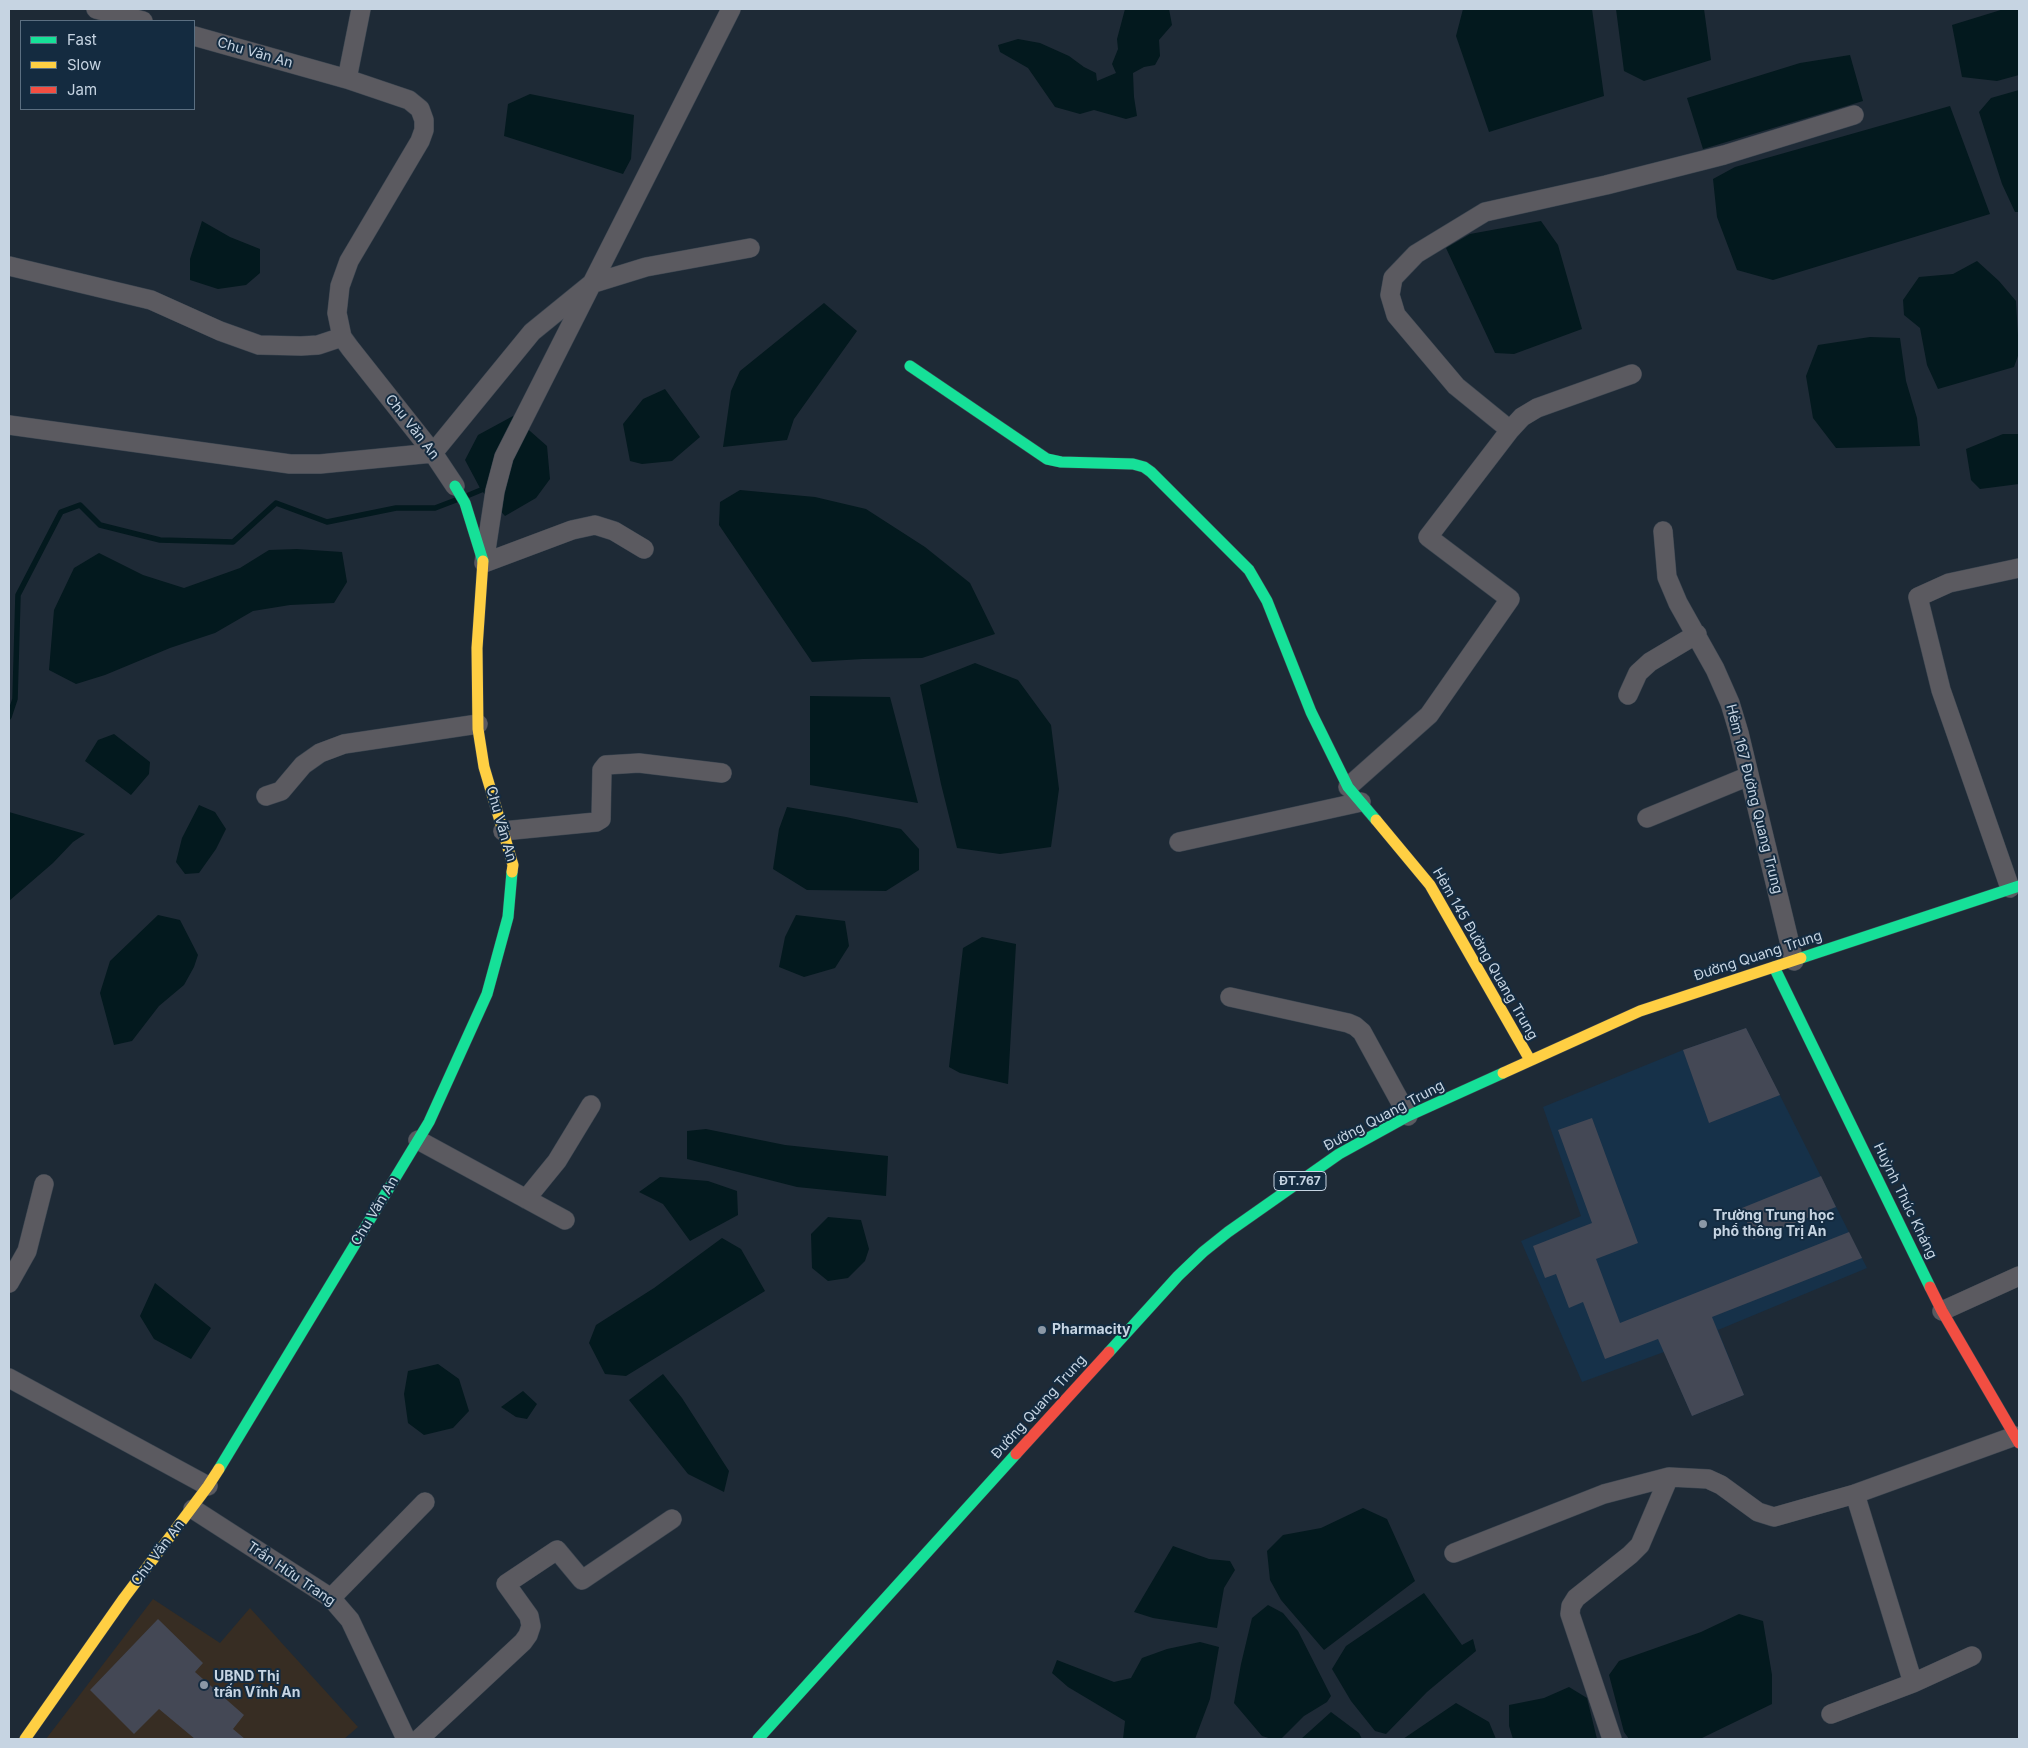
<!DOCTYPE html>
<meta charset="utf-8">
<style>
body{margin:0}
#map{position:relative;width:2028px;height:1748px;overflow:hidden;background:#1e2a36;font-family:Inter,sans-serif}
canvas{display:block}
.frame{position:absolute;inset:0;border:10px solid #c6d4e2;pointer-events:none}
.legend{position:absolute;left:20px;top:20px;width:175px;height:90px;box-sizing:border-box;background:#142b40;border:1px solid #5b6f81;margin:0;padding:6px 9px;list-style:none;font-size:15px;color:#c6d4e2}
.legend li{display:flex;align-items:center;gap:10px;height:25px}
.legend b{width:25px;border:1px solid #5b6f81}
</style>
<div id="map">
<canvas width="2028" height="1748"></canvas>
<div class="frame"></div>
<ul class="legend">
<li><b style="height:6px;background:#16e098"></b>Fast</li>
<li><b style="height:6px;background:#ffcf43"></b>Slow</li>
<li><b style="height:6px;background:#f24e42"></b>Jam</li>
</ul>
</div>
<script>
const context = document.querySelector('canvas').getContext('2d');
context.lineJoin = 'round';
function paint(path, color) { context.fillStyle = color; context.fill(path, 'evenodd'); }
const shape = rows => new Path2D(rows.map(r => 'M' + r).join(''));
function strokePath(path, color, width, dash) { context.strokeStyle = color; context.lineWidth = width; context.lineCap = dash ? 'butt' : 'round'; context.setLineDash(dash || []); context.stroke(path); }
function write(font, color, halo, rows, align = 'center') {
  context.font = font + ' Inter,sans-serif'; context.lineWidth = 4; context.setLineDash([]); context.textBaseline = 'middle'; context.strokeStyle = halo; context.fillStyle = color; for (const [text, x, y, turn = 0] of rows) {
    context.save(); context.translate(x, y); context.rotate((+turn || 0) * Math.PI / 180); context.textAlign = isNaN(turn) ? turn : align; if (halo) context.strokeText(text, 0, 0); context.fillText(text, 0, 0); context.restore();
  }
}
const commercial = shape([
 [153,1599,220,1643,250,1608,358,1727,344,1739,46,1739]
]);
const built = shape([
 [1746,1028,1867,1268,1718,1330,1744,1395,1692,1416,1664,1352,1582,1382,1521,1241,1581,1216,1543,1107,1683,1050]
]);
const water = shape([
 [1125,9,1169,9,1172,25,1159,40,1160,56,1155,65,1144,67,1133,73,1134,97,1137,116,1126,119,1094,110,1080,114,1055,107,1028,68,1000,52,998,45,1018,39,1040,43,1069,56,1084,67,1096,73,1097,81,1116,73,1112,64,1118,49,1117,39],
 [1463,9,1592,9,1604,96,1489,132,1456,36],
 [1616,9,1704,9,1711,60,1644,81,1624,71],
 [2004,9,2019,9,2019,75,1997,81,1962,77,1952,25],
 [1850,55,1863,101,1703,149,1687,98,1800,63],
 [2019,90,2019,212,2015,212,2002,184,1979,112,1991,98],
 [530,94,634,115,631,159,623,174,504,136,508,104],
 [1950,106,1990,214,1773,280,1737,270,1717,217,1713,179,1735,167],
 [202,221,230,237,260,249,260,273,246,285,218,289,190,280,190,259],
 [1541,221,1558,245,1582,329,1514,354,1495,353,1446,248,1470,234],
 [1977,261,1999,281,2016,301,2019,353,2014,367,1938,389,1927,365,1920,328,1904,315,1903,300,1919,277,1953,274],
 [824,303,857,331,794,419,787,440,723,447,731,391,740,371],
 [1870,337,1900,338,1906,381,1917,418,1920,446,1836,448,1813,418,1806,376,1818,345],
 [665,389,700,437,672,461,642,464,630,461,623,424,643,399],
 [513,416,547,446,550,479,536,498,505,516,481,490,465,460,478,435],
 [2003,434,2019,434,2019,484,1980,489,1971,480,1966,449],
 [740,490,815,497,866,509,925,547,970,583,995,634,922,658,863,659,812,662,719,525,720,502],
 [297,549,342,552,347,582,334,603,290,605,253,611,215,633,170,648,105,675,76,684,49,670,54,610,74,568,99,553,143,575,184,588,240,568,269,550],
 [975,663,1018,680,1051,725,1059,789,1051,847,1000,854,957,848,941,784,920,685],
 [810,696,890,697,918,803,810,785],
 [114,734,150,762,149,774,131,795,85,761,98,740],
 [199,805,215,812,226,829,216,849,199,873,185,874,176,862,182,838],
 [787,807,846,817,901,829,919,849,919,870,886,891,807,890,773,869,779,829],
 [9,812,85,834,73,842,53,863,9,901],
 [158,915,180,920,198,955,194,967,184,985,159,1006,132,1041,114,1045,100,993,110,961],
 [796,915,845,921,849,946,835,968,804,977,779,967,785,937],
 [982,937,1016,944,1008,1084,960,1073,949,1067,963,948],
 [706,1129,785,1145,888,1156,886,1196,797,1187,687,1159,687,1131],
 [660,1177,708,1181,737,1191,738,1215,690,1241,663,1204,639,1192],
 [828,1217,861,1220,869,1249,865,1261,848,1278,828,1281,812,1268,811,1234],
 [722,1238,741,1249,765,1291,626,1376,605,1374,589,1343,596,1325,654,1288],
 [155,1283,211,1328,191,1359,154,1339,140,1316],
 [438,1364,459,1379,469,1411,453,1428,424,1435,408,1423,404,1394,408,1371],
 [663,1374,682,1398,729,1471,724,1492,688,1474,629,1400],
 [523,1391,537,1404,527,1419,516,1417,501,1407],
 [1363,1508,1387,1519,1415,1581,1324,1650,1281,1600,1270,1580,1267,1551,1283,1535,1321,1528],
 [1173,1546,1209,1559,1230,1561,1235,1570,1224,1588,1217,1628,1153,1618,1134,1612],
 [1424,1593,1462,1645,1473,1639,1476,1651,1427,1692,1386,1734,1375,1731,1351,1701,1332,1669,1346,1646],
 [1268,1605,1283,1613,1298,1631,1331,1696,1327,1702,1304,1716,1281,1739,1272,1739,1262,1736,1234,1703,1241,1664,1252,1618],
 [1739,1614,1763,1621,1772,1675,1772,1704,1700,1739,1629,1739,1624,1732,1609,1675,1619,1661,1701,1632],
 [1200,1642,1219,1647,1210,1699,1195,1739,1123,1739,1125,1721,1068,1687,1052,1673,1057,1660,1114,1682,1131,1678,1142,1658,1167,1649],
 [1569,1687,1587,1698,1597,1739,1513,1739,1509,1726,1509,1705,1544,1698],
 [1456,1703,1489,1722,1496,1739,1403,1739],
 [1331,1712,1359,1733,1362,1739,1301,1739]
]);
const stream = shape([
 [469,495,481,490],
 [9,717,15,699,18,595,61,512,80,505,100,525,160,540,233,542,276,503,327,522,396,508,435,508,456,500]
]);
const building = shape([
 [1746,1028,1780,1095,1709,1123,1683,1050],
 [1592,1118,1638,1243,1596,1259,1620,1323,1849,1232,1862,1258,1712,1317,1744,1395,1692,1416,1658,1339,1605,1359,1583,1302,1569,1308,1556,1274,1545,1278,1533,1246,1592,1223,1558,1130],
 [1821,1176,1836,1207,1753,1239,1742,1208],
 [158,1619,203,1663,195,1672,244,1715,233,1729,245,1739,195,1739,159,1709,134,1734,90,1690]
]);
const street = shape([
 [96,9,143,21],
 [194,36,347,79,409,100,420,109,424,120,424,130,420,141,349,261,340,286,337,313,342,337,350,348,433,453,455,486],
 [347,79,361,9],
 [9,266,151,300,220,331,259,345,301,346,318,345,342,337],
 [9,425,290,464,320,464,433,453,532,332,591,284,646,267,750,248],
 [1510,430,1456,386,1396,315,1390,295,1393,278,1416,254,1485,212,1606,185,1724,155,1854,115],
 [1663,531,1667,577,1678,603,1715,669,1730,703,1739,733,1794,961],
 [644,549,614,531,595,525,572,530,484,563,495,491,504,457,731,9],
 [1628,695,1638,673,1650,662,1697,634],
 [1348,787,1429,715,1510,599,1428,537,1510,430,1522,417,1537,408,1632,374],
 [266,796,281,791,303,765,320,753,344,744,478,724],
 [1647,818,1749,776],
 [503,831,596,822,601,819,602,770,606,765,639,763,722,773],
 [1179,842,1361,802],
 [2010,888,1941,690,1918,597,1949,583,2019,568],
 [1230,997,1348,1023,1355,1026,1362,1032,1408,1116],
 [418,1140,565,1220],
 [526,1199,557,1161,591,1105],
 [9,1283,27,1251,44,1184],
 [1942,1311,2019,1276],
 [9,1378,208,1486],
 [1855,1494,1913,1683],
 [193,1509,331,1598,350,1620,406,1739],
 [1454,1553,1604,1494,1669,1477,1708,1479,1721,1485,1758,1512,1774,1517,1855,1494,2015,1436],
 [331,1598,425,1502],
 [1831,1714,1913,1683,1972,1656],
 [419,1739,523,1642,528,1635,531,1626,529,1616,506,1584,557,1550,582,1580,672,1519],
 [1612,1739,1570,1614,1571,1606,1576,1598,1630,1555,1640,1545,1669,1477]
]);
const fast = shape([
 [910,366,1047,459,1061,462,1133,464,1144,467,1151,472,1249,570,1267,601,1311,712,1348,787,1376,820],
 [455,486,465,503,483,561],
 [1801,958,2019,886],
 [1774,967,1930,1287],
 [1109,1352,1178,1276,1203,1252,1228,1232,1339,1154,1408,1116,1503,1073],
 [219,1469,429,1122,487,994,508,917,512,872],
 [758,1739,1016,1454]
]);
const slow = shape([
 [483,561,477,648,478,729,484,767,513,865,512,872],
 [1376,820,1430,885,1530,1060],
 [1503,1073,1640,1011,1801,958],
 [25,1739,124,1598,208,1486,219,1469]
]);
const jam = shape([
 [1930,1287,1942,1311,2019,1443],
 [1016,1454,1109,1352]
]);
const markers = [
 [1703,1224,5,"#8b98a6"],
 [1042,1330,5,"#8b98a6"],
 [204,1685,5,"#8b98a6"]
];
const shields = [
 [1300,1181,52]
];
const shieldNames = [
 ["ĐT.767",1300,1181]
];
const streetNames = [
 ["Chu Văn An",255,53,16],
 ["Chu Văn An",412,427,52],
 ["Hẻm 167 Đường Quang Trung",1754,799,76],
 ["Chu Văn An",501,824,74],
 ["Hẻm 145 Đường Quang Trung",1485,954,60],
 ["Đường Quang Trung",1758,956,-18],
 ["Đường Quang Trung",1384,1116,-28],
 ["Huỳnh Thúc Kháng",1905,1201,64],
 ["Chu Văn An",375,1211,-59],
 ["Đường Quang Trung",1039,1407,-48],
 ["Chu Văn An",158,1553,-53],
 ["Trần Hữu Trang",291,1574,34]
];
const poiNames = [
 ["Trường Trung học",1713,1216],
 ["phổ thông Trị An",1713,1232],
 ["Pharmacity",1052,1330],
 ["UBND Thị",214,1677],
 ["trấn Vĩnh An",214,1693]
];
paint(commercial, '#372d23');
paint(built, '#163149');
paint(water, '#03191e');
strokePath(stream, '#03191e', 5.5);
paint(building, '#444855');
strokePath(street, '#3b4550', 20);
strokePath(fast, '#3b4550', 12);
strokePath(slow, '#3b4550', 12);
strokePath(jam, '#3b4550', 12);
strokePath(street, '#5b5a60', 19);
strokePath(fast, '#16e098', 11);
strokePath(slow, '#ffcf43', 11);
strokePath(jam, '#f24e42', 11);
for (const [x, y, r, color] of markers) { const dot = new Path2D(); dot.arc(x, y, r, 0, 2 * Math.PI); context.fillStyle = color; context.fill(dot); strokePath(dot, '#142b40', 2); }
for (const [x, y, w] of shields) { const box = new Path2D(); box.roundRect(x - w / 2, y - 9.5, w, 19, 4); context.fillStyle = '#142b40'; context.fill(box); strokePath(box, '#c6d4e2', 1); }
write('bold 12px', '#c6d4e2', null, shieldNames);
write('14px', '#c6d4e2', '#142b40', streetNames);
write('bold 14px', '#c6d4e2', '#142b40', poiNames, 'left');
</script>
